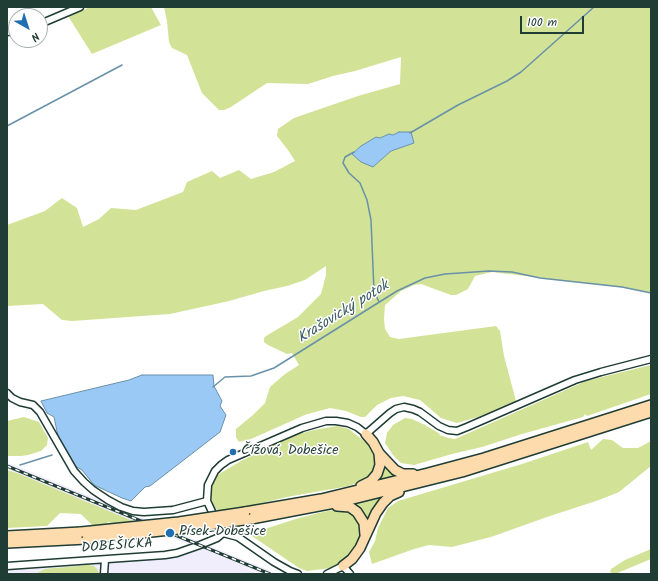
<!DOCTYPE html>
<meta charset="utf-8">
<style>
body{margin:0}
#map{position:relative;width:658px;height:581px;overflow:hidden;background:#fff;font-family:Kalam,sans-serif}
canvas{display:block}
.frame{position:absolute;inset:0;border:8px solid #1f3d34;pointer-events:none}
.north{position:absolute;left:8px;top:8px;width:40px;height:40px;box-sizing:border-box;background:#fff;border:1px solid #a5b1ae;border-radius:50%;rotate:141deg;font-size:11px;font-weight:700;line-height:16px;text-align:center;color:#1f3d34}
.north::after{content:'';display:block;margin:auto;width:14px;height:18px;background:#1f6fb2;clip-path:polygon(50% 0,100% 100%,50% 72%,0 100%)}
.scale{position:absolute;left:520px;top:16px;width:64px;height:18px;box-sizing:border-box;border:2px solid #1f3d34;border-top:0;padding-left:5px;font-size:12px;line-height:14px;white-space:nowrap;color:#1f3d34;-webkit-text-stroke:3px #fff;paint-order:stroke}
</style>
<div id="map">
<canvas width="658" height="581"></canvas>
<div class="frame"></div>
<div class="north">N</div>
<div class="scale">100 m</div>
</div>
<script>
const context = document.querySelector('canvas').getContext('2d');
context.lineJoin = 'round';
function paint(path, color) { context.fillStyle = color; context.fill(path, 'evenodd'); }
const shape = rows => new Path2D(rows.map(r => 'M' + r).join(''));
function strokePath(path, color, width, dash) { context.strokeStyle = color; context.lineWidth = width; context.lineCap = dash ? 'butt' : 'round'; context.setLineDash(dash || []); context.stroke(path); }
function write(font, color, halo, rows, align = 'center') {
  context.font = font + ' Kalam,sans-serif'; context.lineWidth = 3; context.setLineDash([]); context.textBaseline = 'middle'; context.strokeStyle = halo; context.fillStyle = color; for (const [text, x, y, turn = 0] of rows) {
    context.save(); context.translate(x, y); context.rotate((+turn || 0) * Math.PI / 180); context.textAlign = isNaN(turn) ? turn : align; if (halo) context.strokeText(text, 0, 0); context.fillText(text, 0, 0); context.restore();
  }
}
const built = shape([
 [7,463,19,467,278,574,261,574,242,566,258,574,7,574,7,569,202,550,7,469]
]);
const green = shape([
 [90,7,151,7,161,25,92,54,68,16],
 [164,7,651,7,651,293,627,288,492,272,475,276,468,289,456,295,451,295,421,284,414,285,401,291,385,305,384,319,385,329,390,337,399,339,496,326,500,331,504,356,516,401,478,417,457,423,441,418,420,400,403,396,391,398,377,405,365,417,361,417,346,411,330,408,308,414,307,414,251,439,239,442,236,437,236,429,253,415,265,403,270,387,285,374,299,365,292,353,287,354,268,345,264,342,264,338,266,336,298,317,321,294,326,275,326,266,305,280,287,286,264,291,229,301,170,314,72,321,62,320,43,304,7,306,7,225,45,211,62,198,77,208,83,227,99,219,111,208,136,210,183,192,187,182,212,171,220,178,239,170,251,179,274,172,295,161,288,150,277,136,278,129,294,118,358,96,400,84,401,57,355,71,333,76,308,84,267,83,231,107,224,110,219,110,202,93,187,55,172,48,169,42,167,21],
 [399,132,411,132,414,143,391,151,373,167,352,154,361,146,376,137,380,138,389,134,393,135],
 [651,365,651,394,587,416,585,414,583,417,522,434,482,447,452,454,414,465,401,463,393,455,385,443,387,433,393,425,405,418,412,419,425,425,440,434,439,435,449,438,455,439,586,381],
 [24,417,39,422,48,438,47,445,41,451,28,455,21,456,7,456,7,421],
 [337,426,349,429,369,445,374,451,377,458,374,471,366,480,349,486,287,497,233,510,217,510,214,506,210,495,210,488,213,481,219,474,241,461,295,435,314,430],
 [603,439,612,440,623,448,638,448,651,441,651,466,619,492,599,500,547,517,491,537,452,547,429,545,414,549,372,564,369,552,375,541,378,528,388,508,398,501,522,464,588,442,591,450],
 [382,459,404,476,371,484],
 [7,470,17,473,133,521,126,524,116,524,108,522,105,525,93,526,81,514,60,513,47,526,7,528],
 [387,494,368,528,348,504],
 [338,509,351,512,359,519,361,532,355,547,349,557,341,564,331,568,307,571,299,568,249,534,299,518,323,512],
 [651,549,651,559,615,574,610,572,611,569,625,560],
 [88,565,94,566,97,569,99,574,35,574,45,569]
]);
const water = shape([
 [399,132,411,132,414,143,391,151,373,167,361,162,352,154,361,146,376,137,380,138,389,134,393,135,399,132],
 [142,375,213,375,214,386,222,401,220,406,226,415,220,432,150,486,145,487,131,501,122,498,94,485,82,470,75,466,58,436,54,417,47,413,41,401,129,380,142,375]
]);
const stream = shape([
 [7,126,122,65],
 [410,133,458,105,507,81,521,72,594,7],
 [354,152,345,157,343,163,349,173,360,183,367,200,371,220,374,291,379,302],
 [213,387,225,377,251,376,274,368,397,291,425,278,445,274,489,271,512,272,540,278,622,287,651,293],
 [20,465,52,455]
]);
const minor = shape([
 [40,24,80,7],
 [7,32,16,31],
 [7,393,12,398,20,402,33,405,40,412,74,471,84,482,93,490,108,500,121,507,133,511,144,512,173,510,207,501],
 [223,533,223,527,214,516,207,501,208,485,215,471,221,465,228,460,302,428,326,421,336,421,348,423,357,427,366,434,390,413,396,409,404,407,413,409,420,412,439,426,448,430,457,431,467,427,575,380,601,372,651,359],
 [223,533,238,537,274,562,290,571,298,574],
 [7,566,165,555,177,553,200,545,217,538,223,533],
 [104,574,105,560],
 [327,574,343,566,350,574]
]);
const highway = shape([
 [366,434,373,442,379,453,395,470,403,474,413,474],
 [361,486,371,481,377,474,380,465,379,453],
 [337,506,350,507,357,512,364,523,365,535],
 [245,512,321,499,428,473,484,458,651,405],
 [251,519,345,501,462,472,651,412],
 [7,536,81,532],
 [7,543,87,539],
 [343,566,352,559,360,548,376,513,383,503,390,496,399,492]
]);
const rail = shape([
 [7,466,270,574]
]);
const highwayBridge = shape([
 [81,532,179,522,245,512],
 [87,539,179,529,251,519]
]);
const markers = [
 [233,452,4,"#1f6fb2"],
 [170,533,5,"#1f6fb2"]
];
const poiNames = [
 ["Čížová, Dobešice",241,452],
 ["Písek-Dobešice",179,533]
];
const streetNames = [
 ["DOBEŠICKÁ",117,547,-4]
];
const waterNames = [
 ["Krašovický potok",344,313,-32]
];
paint(built, '#f0edfc');
paint(green, '#d2e296');
paint(water, '#9bc9f6');
strokePath(water, '#6991a8', 1);
strokePath(stream, '#6991a8', 1.5);
strokePath(minor, '#1f3d34', 9);
strokePath(highway, '#1f3d34', 12);
strokePath(minor, '#fff', 6);
strokePath(highway, '#fedbac', 9);
strokePath(rail, '#1f3d34', 3);
strokePath(rail, '#fff', 1.5, [4.5]);
strokePath(highwayBridge, '#1f3d34', 12, []);
strokePath(highwayBridge, '#fedbac', 9);
for (const [x, y, r, color] of markers) { const dot = new Path2D(); dot.arc(x, y, r, 0, 2 * Math.PI); context.fillStyle = color; context.fill(dot); strokePath(dot, '#fff', 1.5); }
write('14px', '#1f3d34', '#fff', poiNames, 'left');
write('14px', '#1f3d34', '#fff', streetNames);
write('italic 15px', '#3e6064', '#fff', waterNames);
</script>
